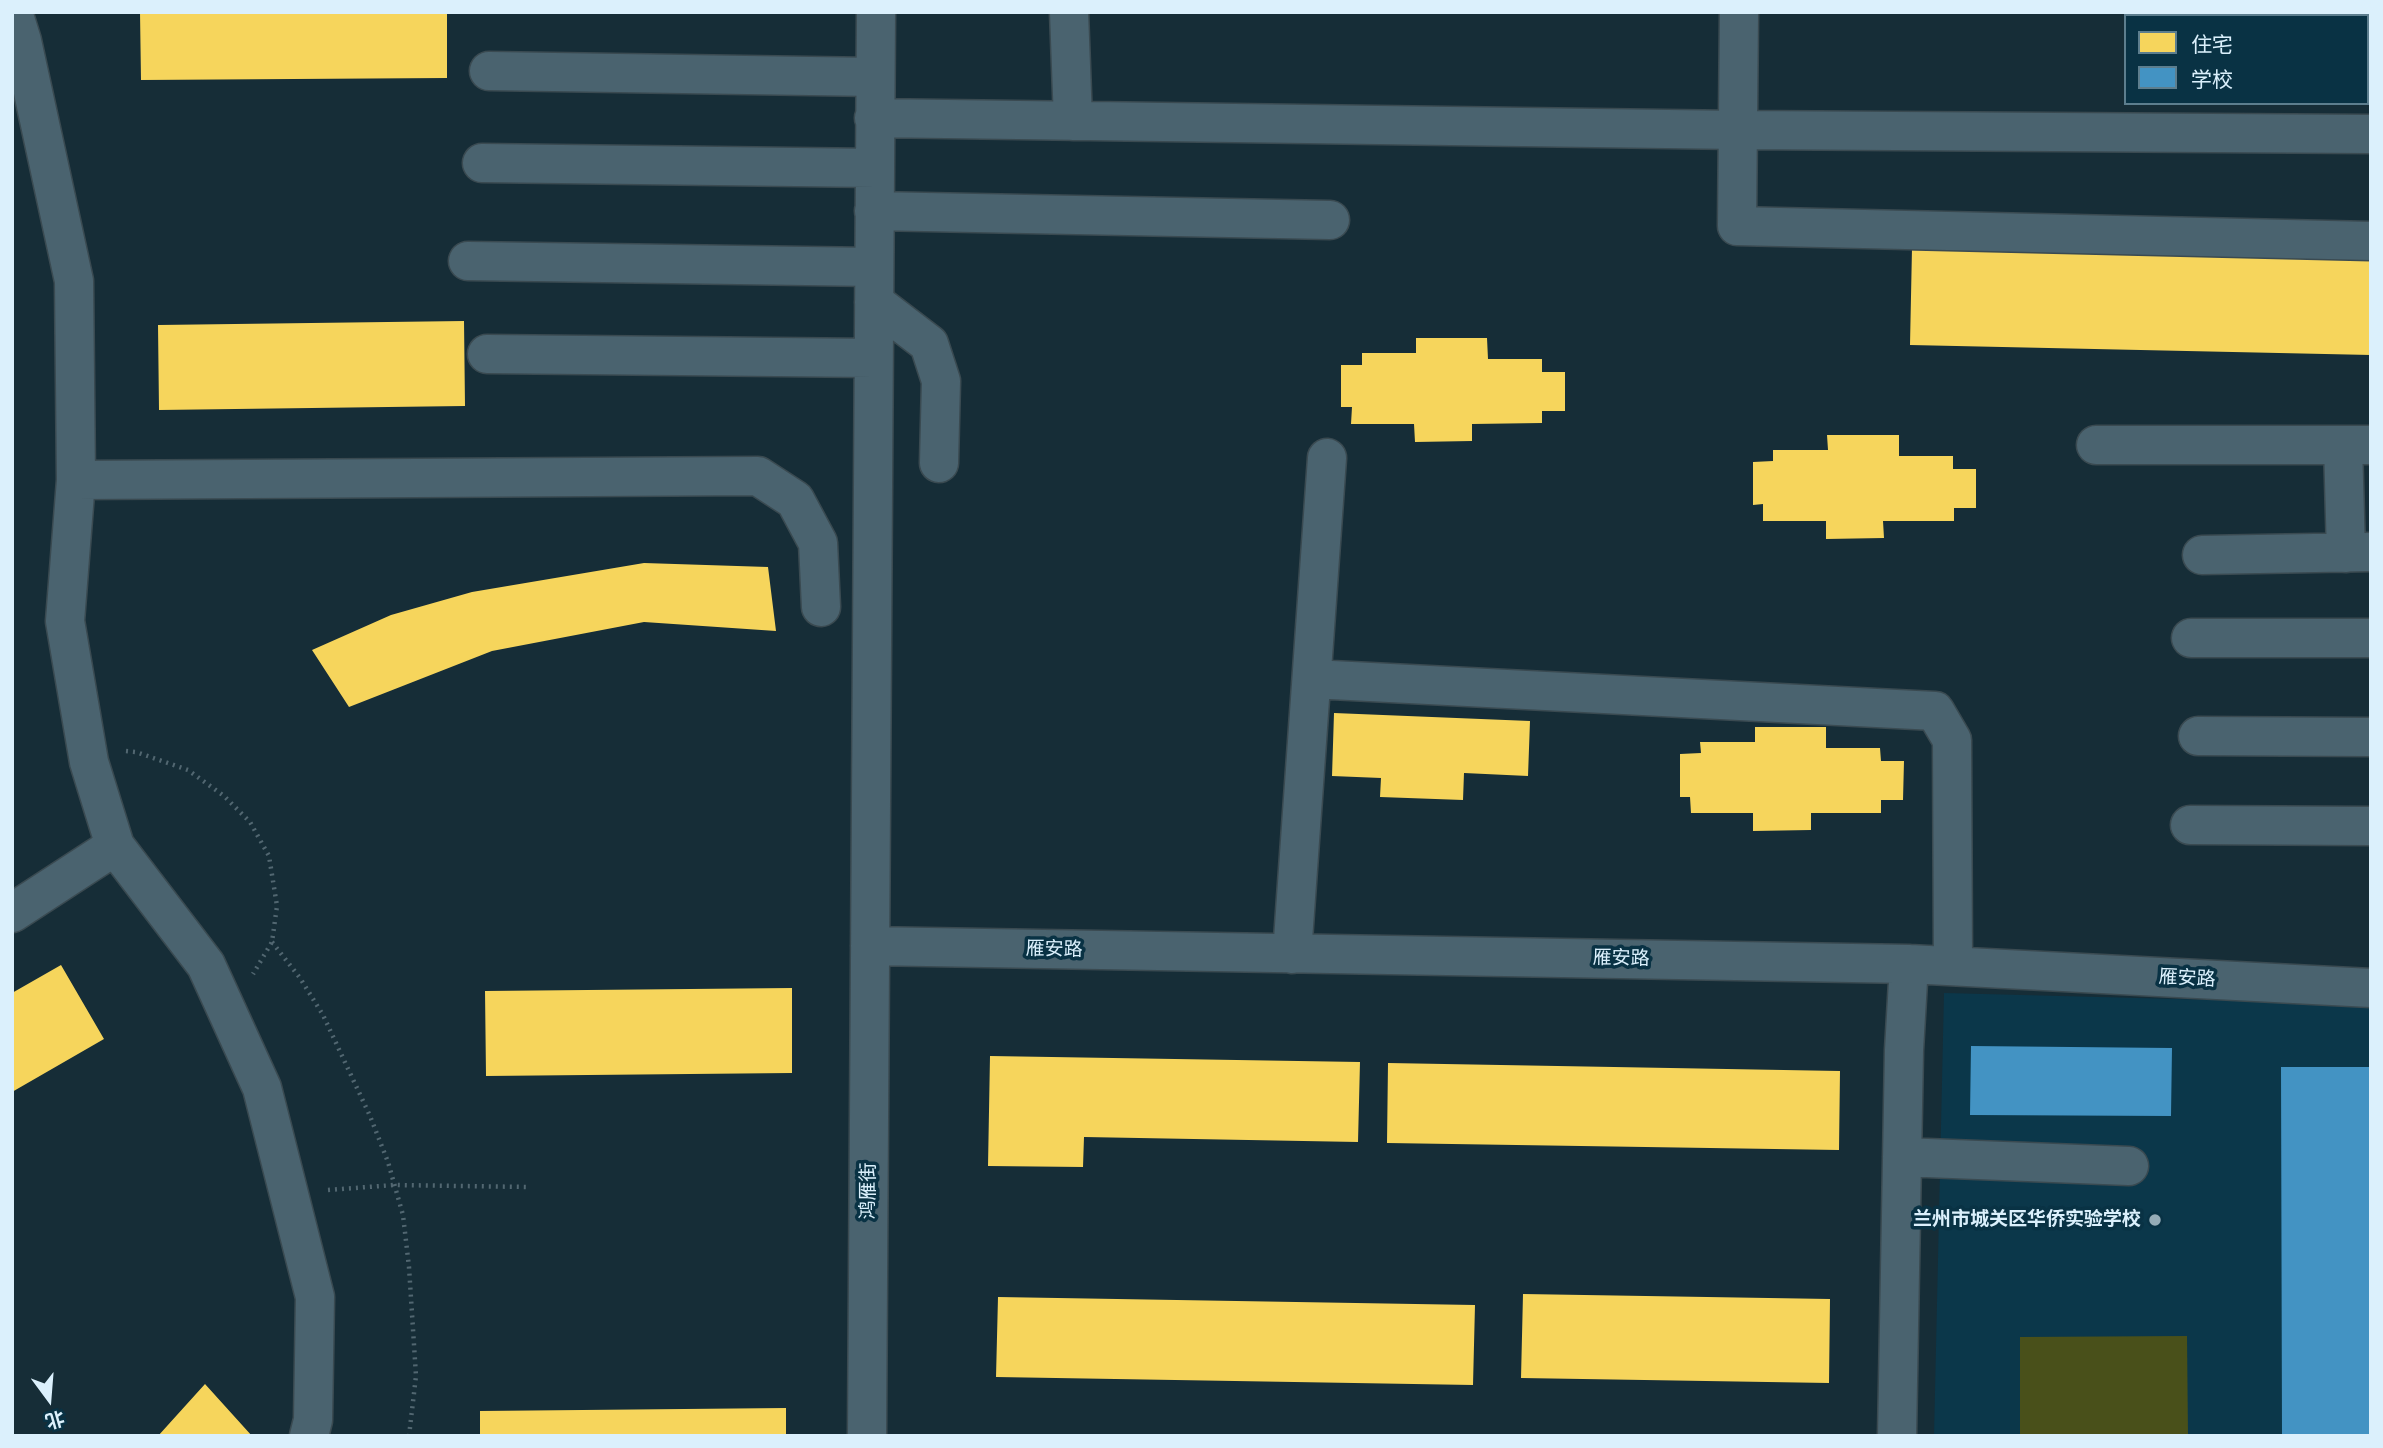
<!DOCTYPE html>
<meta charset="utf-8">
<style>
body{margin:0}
#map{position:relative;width:2383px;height:1448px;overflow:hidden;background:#162d37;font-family:"Varela Round","Noto Sans SC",sans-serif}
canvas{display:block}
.frame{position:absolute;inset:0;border:14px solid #dbf0fc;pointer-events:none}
.legend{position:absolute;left:2124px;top:14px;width:245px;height:91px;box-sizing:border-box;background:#093244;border:2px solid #5d7e8e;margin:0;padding:9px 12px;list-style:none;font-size:21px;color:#dbf0fc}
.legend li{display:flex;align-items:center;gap:14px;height:35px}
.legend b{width:35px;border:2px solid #5d7e8e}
.north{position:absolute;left:14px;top:1364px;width:70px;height:70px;-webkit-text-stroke:5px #093244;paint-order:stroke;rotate:164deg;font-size:19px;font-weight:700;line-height:28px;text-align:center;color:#dbf0fc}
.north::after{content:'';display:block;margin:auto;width:24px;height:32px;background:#dbf0fc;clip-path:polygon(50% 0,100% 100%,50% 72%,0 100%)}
</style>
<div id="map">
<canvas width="2383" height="1448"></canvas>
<div class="frame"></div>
<ul class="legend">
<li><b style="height:19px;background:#f6d55c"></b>住宅</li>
<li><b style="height:19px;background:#4393c3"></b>学校</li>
</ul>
<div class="north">北</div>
</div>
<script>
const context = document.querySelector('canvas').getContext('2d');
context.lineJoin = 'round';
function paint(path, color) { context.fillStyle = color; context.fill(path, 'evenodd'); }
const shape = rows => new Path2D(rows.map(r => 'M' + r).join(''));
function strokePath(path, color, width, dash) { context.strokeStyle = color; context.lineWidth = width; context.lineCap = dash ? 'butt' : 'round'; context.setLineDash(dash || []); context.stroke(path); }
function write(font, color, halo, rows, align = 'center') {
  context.font = font + ' "Varela Round","Noto Sans SC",sans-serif'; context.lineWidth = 7; context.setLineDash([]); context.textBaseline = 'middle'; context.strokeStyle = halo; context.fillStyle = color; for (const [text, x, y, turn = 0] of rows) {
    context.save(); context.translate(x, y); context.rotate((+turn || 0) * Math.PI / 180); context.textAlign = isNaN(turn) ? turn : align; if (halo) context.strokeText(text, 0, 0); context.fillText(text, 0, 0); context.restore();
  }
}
const built = shape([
 [1944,993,2371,1004,2371,1436,1934,1436]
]);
const green = shape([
 [2187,1336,2188,1436,2020,1436,2020,1337]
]);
const homes = shape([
 [140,12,447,12,447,78,141,80],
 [1912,248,2371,257,2371,355,1910,345],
 [464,321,465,406,159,410,158,325],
 [1416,338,1487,338,1488,359,1542,359,1542,372,1565,372,1565,411,1542,411,1542,423,1472,424,1472,441,1415,442,1414,424,1351,424,1352,407,1341,407,1341,365,1362,365,1362,353,1416,353],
 [1827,435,1899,435,1899,456,1953,456,1953,469,1976,469,1976,508,1954,508,1954,521,1883,521,1884,538,1826,539,1826,521,1763,521,1763,504,1753,505,1753,462,1773,461,1773,450,1828,450],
 [644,563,768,567,776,631,644,622,492,651,349,707,312,650,391,615,472,592],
 [1334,713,1530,721,1528,776,1464,773,1463,800,1380,797,1381,778,1332,776],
 [1755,727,1826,727,1826,748,1880,748,1881,761,1904,761,1903,800,1881,800,1881,813,1811,813,1811,830,1753,831,1753,813,1691,813,1690,797,1680,797,1680,754,1701,753,1700,742,1755,742],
 [61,965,104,1039,12,1092,12,993],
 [792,988,792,1073,486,1076,485,991],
 [990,1056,1360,1062,1358,1142,1084,1137,1083,1167,988,1166],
 [1388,1063,1840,1071,1839,1150,1387,1143],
 [1523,1294,1830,1299,1829,1383,1521,1378],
 [998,1297,1475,1305,1473,1385,996,1377],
 [205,1384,252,1436,158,1436],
 [786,1408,786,1436,480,1436,480,1411]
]);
const schools = shape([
 [1971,1046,2172,1048,2171,1116,1970,1115],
 [2281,1067,2371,1067,2371,1436,2282,1436]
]);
const path = shape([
 [126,751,136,752,188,770,224,796,250,822,269,856,277,906,272,942,253,974],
 [272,942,300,978,323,1015,370,1116,388,1162,403,1215,409,1267,416,1376,409,1436],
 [328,1190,394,1185,528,1187]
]);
const minor = shape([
 [13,12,22,41,74,281,76,480,65,621,89,762,115,846,206,965,262,1088,315,1297,313,1420,309,1436],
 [1069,12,1073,121],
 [1739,12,1737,226,2371,241],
 [489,71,875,77],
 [874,118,1739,130,2371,134],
 [482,163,875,168],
 [874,211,1330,220],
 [468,261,874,267],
 [874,302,929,344,941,381,939,463],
 [487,354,873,358],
 [2096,445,2371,445],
 [2343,445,2346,553],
 [76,480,758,476,795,500,818,543,821,607],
 [2202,555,2371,552],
 [2191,638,2371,638],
 [1312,679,1935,711,1952,740,1953,966],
 [2198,736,2371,737],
 [2190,825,2371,826],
 [12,913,115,846],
 [870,946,1909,964,2371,988],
 [1292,954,1327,458],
 [1902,1157,2129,1166],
 [867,1436,876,12],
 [1897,1436,1904,1050,1909,964]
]);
const markers = [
 [2155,1220,7,"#96acb7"]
];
const streetNames = [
 ["雁安路",1054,950,1],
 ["雁安路",1621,959,1],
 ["雁安路",2187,979,3],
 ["鸿雁街",869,1191,-90]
];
const poiNames = [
 ["兰州市城关区华侨实验学校",2141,1220]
];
paint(built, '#0b374a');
paint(green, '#49501a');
paint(homes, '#f6d55c');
paint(schools, '#4393c3');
strokePath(minor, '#3a4a51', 41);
strokePath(path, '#526771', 4.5, [2, 5]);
strokePath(minor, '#4a636f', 38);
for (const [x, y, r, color] of markers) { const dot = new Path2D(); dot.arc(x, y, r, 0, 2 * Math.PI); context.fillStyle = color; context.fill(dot); strokePath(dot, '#093244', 2.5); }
write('19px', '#dbf0fc', '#093244', streetNames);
write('bold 19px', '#dbf0fc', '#093244', poiNames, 'right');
</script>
